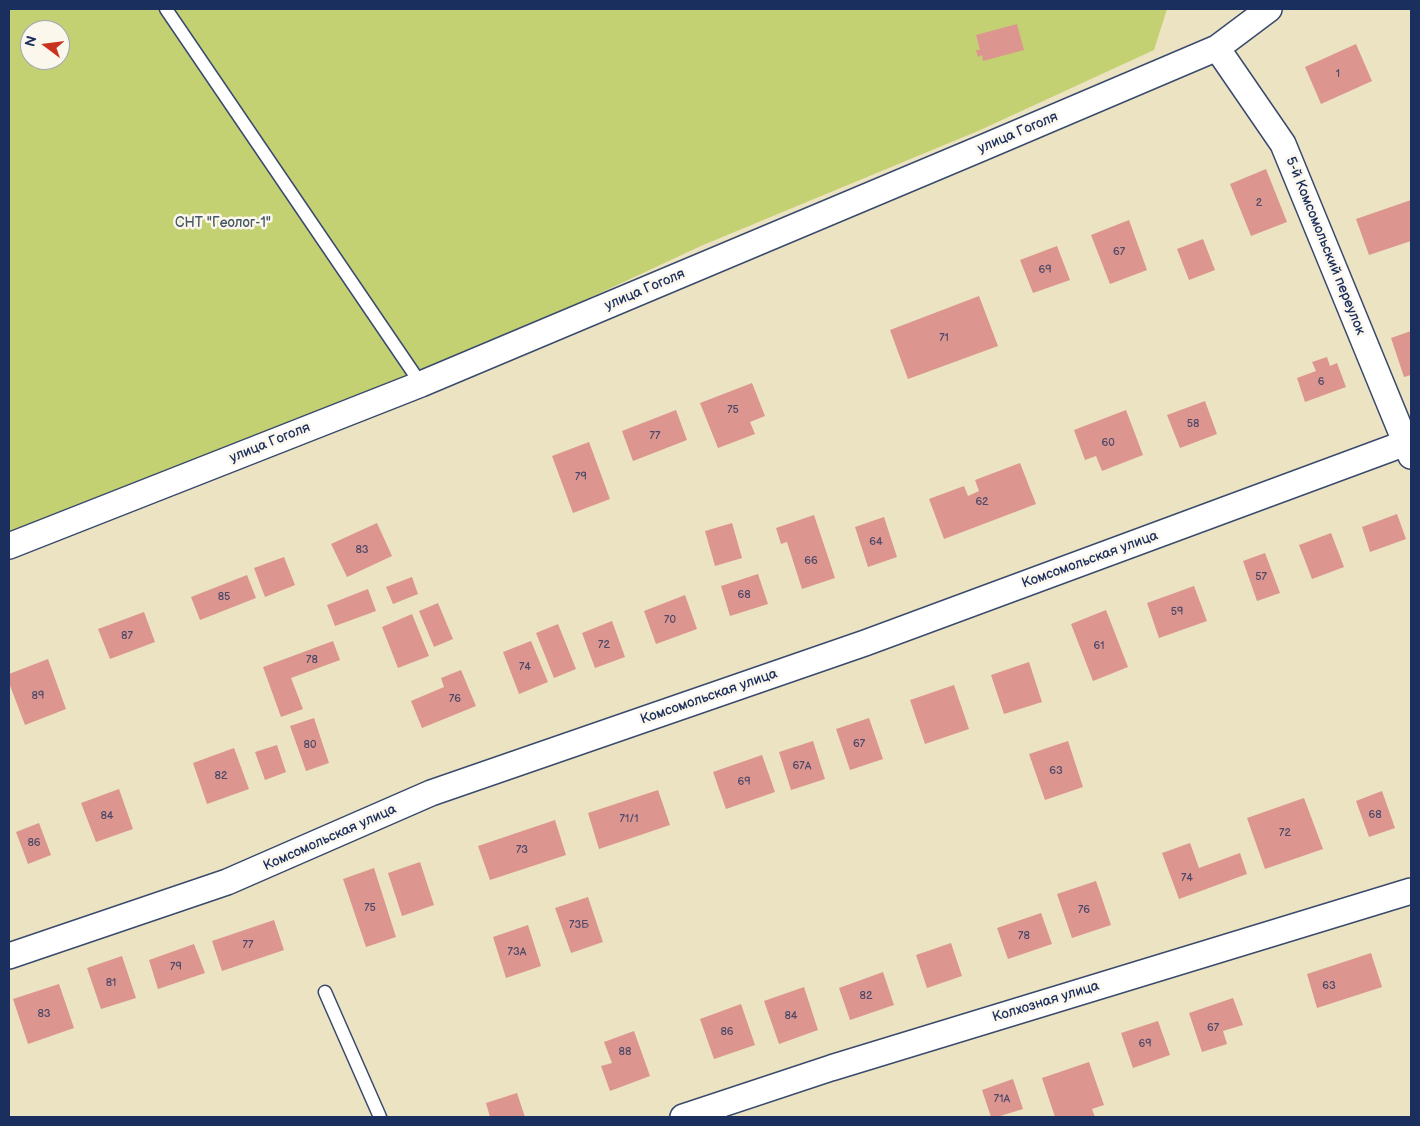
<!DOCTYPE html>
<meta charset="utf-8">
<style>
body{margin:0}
#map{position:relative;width:1420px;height:1126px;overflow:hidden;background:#ebe3c1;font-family:"Balsamiq Sans",sans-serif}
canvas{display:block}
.frame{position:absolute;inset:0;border:10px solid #1b2f5e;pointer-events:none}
.north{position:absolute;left:20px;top:20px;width:50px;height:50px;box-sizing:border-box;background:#fbf7ec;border:1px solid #a1a7b3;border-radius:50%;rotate:285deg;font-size:14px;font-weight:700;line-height:20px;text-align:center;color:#1b2f5e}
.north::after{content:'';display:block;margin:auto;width:18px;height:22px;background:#c8321e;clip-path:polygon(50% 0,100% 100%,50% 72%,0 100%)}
</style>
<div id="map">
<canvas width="1420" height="1126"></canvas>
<div class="frame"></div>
<div class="north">N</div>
</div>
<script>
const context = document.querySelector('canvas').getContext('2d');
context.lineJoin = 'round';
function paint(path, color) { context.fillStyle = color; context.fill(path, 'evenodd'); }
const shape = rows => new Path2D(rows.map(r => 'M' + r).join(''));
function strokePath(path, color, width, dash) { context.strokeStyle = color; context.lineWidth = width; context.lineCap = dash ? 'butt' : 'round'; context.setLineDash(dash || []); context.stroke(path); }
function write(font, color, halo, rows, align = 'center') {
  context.font = font + ' "Balsamiq Sans",sans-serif'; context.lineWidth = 5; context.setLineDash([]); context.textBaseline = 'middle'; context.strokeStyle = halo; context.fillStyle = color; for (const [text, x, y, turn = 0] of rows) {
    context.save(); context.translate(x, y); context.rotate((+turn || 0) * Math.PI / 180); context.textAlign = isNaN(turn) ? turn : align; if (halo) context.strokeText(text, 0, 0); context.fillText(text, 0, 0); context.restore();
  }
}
const green = shape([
 [9,9,1167,9,1154,50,978,131,703,245,405,384,9,534],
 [30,30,60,30,60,60,30,60]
]);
const building = shape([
 [1017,24,1024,50,983,61,982,55,978,57,976,50,980,50,976,35],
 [1356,44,1372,81,1321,104,1305,67],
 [1266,169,1287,222,1251,236,1230,184],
 [1411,200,1411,241,1369,255,1356,219],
 [1129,220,1147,270,1110,284,1091,235],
 [1203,239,1215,270,1189,280,1177,249],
 [1057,246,1070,280,1033,293,1020,260],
 [979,296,998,346,908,379,890,330],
 [1411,331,1411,375,1404,377,1391,338],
 [1327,357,1330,366,1337,363,1346,387,1305,402,1297,378,1316,371,1312,362],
 [752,383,765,416,750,422,755,434,718,448,700,403],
 [1205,401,1217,434,1180,448,1167,415],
 [676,410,687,440,633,461,622,431],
 [1126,410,1143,455,1102,471,1096,456,1085,460,1074,430],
 [589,442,610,499,573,513,552,456],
 [1020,463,1036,504,944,539,929,499,964,486,968,496,979,491,975,480],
 [1397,514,1406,539,1370,552,1362,527],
 [814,515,835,578,802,589,787,542,781,544,776,528],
 [884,517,897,557,868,567,855,527],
 [377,523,392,556,347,577,331,544],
 [732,523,742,558,715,566,705,531],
 [1331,533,1344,567,1312,579,1299,545],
 [1265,553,1280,593,1257,601,1243,561],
 [284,557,295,585,265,597,254,568],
 [758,574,768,604,730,616,721,586],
 [247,575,256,598,200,620,191,597],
 [412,577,418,594,393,604,386,587],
 [1194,586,1207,621,1159,638,1147,603],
 [368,589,376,611,335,626,327,605],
 [685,595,697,629,656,644,644,611],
 [438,603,453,639,434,647,419,611],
 [1106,610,1128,667,1093,681,1071,624],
 [144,612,155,642,110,659,98,629],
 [412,614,429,656,398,668,382,627],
 [612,621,625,657,595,668,582,633],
 [558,624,576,669,554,678,536,633],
 [333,641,340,660,291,678,303,709,281,717,263,667],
 [531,641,548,682,519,694,503,652],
 [48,659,66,709,25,725,9,683,9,674],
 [1029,662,1042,702,1004,714,991,675],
 [461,670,476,706,422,728,411,701,444,687,441,678],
 [954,685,969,729,925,744,910,700],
 [314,718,329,763,306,771,290,726],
 [869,718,883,759,850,770,836,729],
 [813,741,825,779,791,790,779,752],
 [1068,741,1083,787,1045,800,1029,754],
 [277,745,286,772,265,780,255,752],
 [234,748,249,789,207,804,193,763],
 [762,755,775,792,726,809,713,772],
 [119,789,133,829,96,842,81,803],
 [658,790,670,825,599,849,588,813],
 [1382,791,1395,828,1369,837,1356,801],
 [1304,798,1323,849,1265,869,1247,818],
 [555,820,566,855,490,880,478,846],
 [39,823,51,855,28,864,16,832],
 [1190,843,1199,868,1240,853,1247,874,1179,899,1162,853],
 [420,862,434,905,402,916,388,873],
 [374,868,396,937,366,947,343,879],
 [1096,881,1111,925,1072,938,1057,894],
 [588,897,603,942,571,953,555,908],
 [1041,913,1052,944,1008,959,997,928],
 [274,920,284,950,222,971,212,941],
 [528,925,541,966,506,978,493,937],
 [951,943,962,976,927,988,916,955],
 [194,944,205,973,158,989,149,960],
 [1371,953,1382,987,1317,1008,1307,974],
 [122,956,136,998,101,1009,87,968],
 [883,972,894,1005,850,1020,839,988],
 [59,984,74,1028,28,1044,13,999],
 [804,987,818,1030,779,1044,764,1001],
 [1233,998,1243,1025,1223,1031,1227,1044,1202,1052,1189,1013],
 [741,1004,755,1045,714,1059,700,1019],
 [1158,1021,1170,1055,1133,1068,1121,1033],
 [634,1031,650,1076,610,1091,601,1066,612,1063,604,1042],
 [1089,1062,1104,1105,1092,1109,1095,1117,1055,1117,1042,1078],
 [1013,1079,1023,1109,997,1117,991,1117,982,1090],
 [517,1093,525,1117,490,1117,486,1103]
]);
const service = shape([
 [166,9,421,384],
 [325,992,380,1117]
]);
const minor = shape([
 [1217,48,1283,144,1411,456],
 [9,546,421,384,982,148,1217,48,1269,9],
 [9,956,227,882,431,793,865,643,1411,441],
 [683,1117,831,1068,1411,891]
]);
const numberNames = [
 ["1",1338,74],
 ["2",1259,203],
 ["67",1119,252],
 ["69",1045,270],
 ["71",944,338],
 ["6",1321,382],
 ["75",733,410],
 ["58",1193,424],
 ["77",655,436],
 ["60",1108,443],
 ["79",581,477],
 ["62",982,502],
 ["64",876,542],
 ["83",362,550],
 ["66",811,561],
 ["57",1261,577],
 ["68",744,595],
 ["85",224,597],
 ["59",1177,612],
 ["70",670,620],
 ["87",127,636],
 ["72",604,645],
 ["61",1099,646],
 ["78",312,660],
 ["74",525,667],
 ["89",38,696],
 ["76",455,699],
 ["67",859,744],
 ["80",310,745],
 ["67А",802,766],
 ["63",1056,771],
 ["82",221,776],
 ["69",744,782],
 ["68",1375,815],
 ["84",107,816],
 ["71/1",629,819],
 ["72",1285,833],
 ["86",34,843],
 ["73",522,850],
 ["74",1187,878],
 ["75",370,908],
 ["76",1084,910],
 ["73Б",579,925],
 ["78",1024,936],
 ["77",248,945],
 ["73А",517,952],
 ["79",176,967],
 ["81",111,983],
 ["63",1329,986],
 ["82",866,996],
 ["83",44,1014],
 ["84",791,1016],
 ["67",1213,1028],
 ["86",727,1032],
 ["69",1145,1044],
 ["88",625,1052],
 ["71А",1002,1099]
];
const streetNames = [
 ["улица Гоголя",1018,133,-23],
 ["5-й Комсомольский переулок",1325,246,68],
 ["улица Гоголя",645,290,-23],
 ["улица Гоголя",270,443,-22],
 ["Комсомольская улица",1090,560,-20],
 ["Комсомольская улица",709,697,-19],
 ["Комсомольская улица",330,838,-24],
 ["Колхозная улица",1046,1002,-17]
];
const parkNames = [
 ["СНТ \"Геолог-1\"",223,223]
];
paint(green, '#c4d173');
paint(building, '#dd968f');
strokePath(service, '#3a4a6d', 15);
strokePath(minor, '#3a4a6d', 28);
strokePath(service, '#fff', 12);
strokePath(minor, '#fff', 25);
write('11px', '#4c496a', null, numberNames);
write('14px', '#1b2f5e', '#fbf7ec', streetNames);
write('14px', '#455863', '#fbf7ec', parkNames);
</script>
